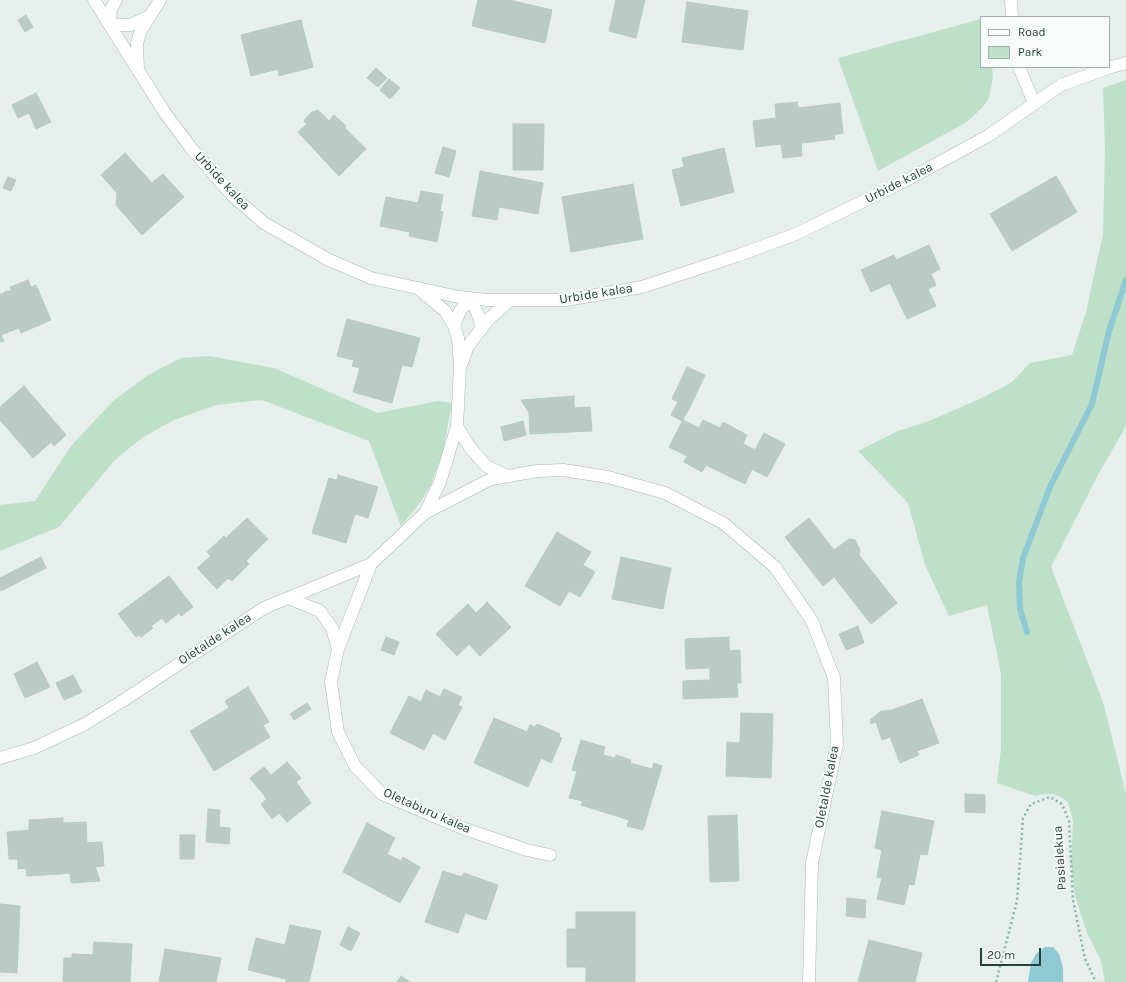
<!DOCTYPE html>
<style>
body{margin:0}
#map{position:relative;width:1126px;height:982px;overflow:hidden;background:#e6efeb;font-family:Karla,sans-serif}
canvas{display:block}
.legend{position:absolute;left:980px;top:16px;width:130px;height:52px;box-sizing:border-box;background:#f7fbf9;border:1px solid #a3b1ad;margin:0;padding:5px 7px;list-style:none;font-size:12px;color:#24423a}
.legend li{display:flex;align-items:center;gap:8px;height:20px}
.legend b{width:20px;border:1px solid #a3b1ad}
.scale{position:absolute;left:980px;top:948px;width:61px;height:18px;box-sizing:border-box;border:2px solid #24423a;border-top:0;padding-left:5px;font-size:12px;line-height:14px;white-space:nowrap;color:#24423a;-webkit-text-stroke:3px #f7fbf9;paint-order:stroke}
</style>
<div id="map">
<canvas width="1126" height="982"></canvas>
<ul class="legend">
<li><b style="height:5px;background:#fff"></b>Road</li>
<li><b style="height:11px;background:#bfe0c8"></b>Park</li>
</ul>
<div class="scale">20 m</div>
</div>
<script>
const context = document.querySelector('canvas').getContext('2d');
context.lineJoin = 'round';
function paint(path, color) { context.fillStyle = color; context.fill(path, 'evenodd'); }
const shape = rows => new Path2D(rows.map(r => 'M' + r).join(''));
function strokePath(path, color, width, dash) { context.strokeStyle = color; context.lineWidth = width; context.lineCap = dash ? 'butt' : 'round'; context.setLineDash(dash || []); context.stroke(path); }
function write(font, color, halo, rows, align = 'center') {
  context.font = font + ' Karla,sans-serif'; context.lineWidth = 4; context.setLineDash([]); context.textBaseline = 'middle'; context.strokeStyle = halo; context.fillStyle = color; for (const [text, x, y, turn = 0] of rows) {
    context.save(); context.translate(x, y); context.rotate((+turn || 0) * Math.PI / 180); context.textAlign = isNaN(turn) ? turn : align; if (halo) context.strokeText(text, 0, 0); context.fillText(text, 0, 0); context.restore();
  }
}
const green = shape([
 [981,19,981,67,992,67,993,77,989,98,983,107,967,122,878,171,838,58],
 [1126,80,1126,426,1098,475,1051,567,1103,702,1126,794,1126,982,1105,982,1101,961,1087,933,1075,896,1071,864,1073,821,1068,803,1063,798,1054,794,1045,794,1035,796,997,783,1001,749,1001,674,987,605,949,616,925,565,908,503,858,451,898,431,929,421,984,397,1012,382,1030,363,1072,355,1086,312,1103,234,1105,149,1103,88],
 [209,356,274,368,378,413,438,401,452,403,443,452,431,485,422,500,401,526,369,441,262,400,216,405,174,420,143,437,115,460,59,527,0,551,0,505,35,501,71,446,113,401,148,375,181,358]
]);
const water = shape([
 [1045,947,1053,947,1059,954,1063,968,1063,982,1028,982,1031,963,1036,954]
]);
const stream = shape([
 [1027,632,1020,609,1019,582,1023,558,1050,487,1092,404,1109,331,1126,280]
]);
const building = shape([
 [478,0,509,0,552,10,545,43,472,26,478,0],
 [616,0,645,0,636,38,609,31,616,0],
 [687,2,748,11,743,50,682,42,687,2],
 [26,15,33,27,25,32,18,20,26,15],
 [301,20,313,67,279,76,278,69,251,76,241,35,301,20],
 [376,68,387,78,378,87,367,78,376,68],
 [389,79,400,88,390,99,380,90,389,79],
 [36,93,51,122,36,129,29,113,18,118,12,105,36,93],
 [797,102,798,108,840,103,843,133,834,135,835,139,801,143,802,156,783,158,781,144,756,147,753,121,776,118,775,104,797,102],
 [318,110,329,121,334,115,346,126,345,128,366,149,339,176,298,132,307,124,304,121,306,118,312,112,318,110],
 [513,124,544,124,543,170,513,170,513,124],
 [443,147,456,151,449,177,435,173,443,147],
 [724,148,734,192,681,206,672,170,684,167,682,158,724,148],
 [125,153,152,183,163,174,184,197,142,235,116,205,117,193,101,175,125,153],
 [480,171,543,183,538,214,499,207,497,220,472,216,480,171],
 [1056,176,1077,212,1012,251,990,214,1056,176],
 [8,177,16,180,11,191,3,188,8,177],
 [633,184,643,239,571,252,562,197,633,184],
 [421,191,443,195,440,211,443,212,437,242,409,236,410,232,380,226,386,197,418,203,421,191],
 [929,245,940,269,931,274,936,285,928,289,936,306,907,319,890,283,871,292,861,270,894,255,896,260,929,245],
 [28,280,31,287,36,285,51,320,21,333,19,328,1,335,4,341,0,342,0,293,1,295,6,291,12,291,10,287,28,280],
 [347,319,420,338,412,367,402,365,392,403,353,392,360,368,352,366,354,360,337,356,347,319],
 [687,367,705,375,690,407,672,399,687,367],
 [24,386,66,435,54,446,51,442,33,458,0,420,0,407,24,386],
 [574,396,574,408,590,407,592,431,530,434,529,413,521,400,574,396],
 [678,402,690,407,682,421,671,415,678,402],
 [683,420,699,428,703,420,720,428,723,422,747,435,743,444,760,452,745,484,706,465,702,472,684,462,687,456,669,447,683,420],
 [523,421,526,435,504,441,501,427,523,421],
 [764,433,785,444,767,477,752,469,760,452,755,450,764,433],
 [338,475,378,487,368,518,355,514,346,543,312,533,329,478,337,480,338,475],
 [247,518,268,539,246,561,249,564,232,581,228,578,217,589,197,568,211,556,207,552,224,536,226,538,247,518],
 [809,518,834,550,849,539,855,540,860,550,859,555,897,603,871,624,834,577,823,586,785,537,809,518],
 [557,532,591,552,583,565,595,572,580,597,569,591,560,606,525,586,557,532],
 [41,557,46,568,1,591,0,578,41,557],
 [621,557,671,568,663,609,612,599,621,557],
 [169,576,193,607,181,616,179,613,166,623,162,618,151,626,153,628,141,637,139,635,136,637,118,614,169,576],
 [487,602,511,627,480,656,469,644,457,656,436,634,468,604,476,613,487,602],
 [858,626,864,643,846,650,839,634,858,626],
 [386,637,399,642,394,655,381,650,386,637],
 [729,637,729,651,740,650,741,683,737,683,738,697,683,699,683,681,710,680,710,668,686,669,685,639,729,637],
 [37,662,50,687,25,698,14,674,37,662],
 [73,675,82,692,64,700,56,683,73,675],
 [248,687,269,722,263,725,270,737,214,771,190,731,229,708,225,701,248,687],
 [444,689,462,697,458,705,462,707,445,740,433,733,424,750,390,733,409,696,421,702,426,690,440,697,444,689],
 [922,699,939,743,917,751,919,755,900,763,890,737,882,740,876,722,871,724,870,720,881,711,892,710,922,699],
 [307,703,311,709,294,720,290,714,307,703],
 [741,713,773,714,771,778,726,776,727,742,740,743,741,713],
 [494,718,527,732,530,725,535,727,537,724,560,734,559,737,562,738,551,763,541,758,528,787,474,763,494,718],
 [581,740,605,747,603,755,615,758,616,755,631,760,630,763,652,769,654,763,662,766,643,830,627,826,629,820,581,805,583,801,569,798,577,771,572,770,581,740],
 [287,762,301,778,296,782,311,803,287,822,279,813,272,819,261,804,267,799,250,778,264,767,271,775,287,762],
 [965,794,985,795,985,813,965,812,965,794],
 [208,809,220,810,219,827,230,828,229,844,206,842,208,809],
 [882,811,934,821,927,855,920,854,914,885,909,884,904,905,877,899,882,878,877,877,882,850,875,848,882,811],
 [737,815,739,881,710,882,708,816,737,815],
 [63,818,63,823,86,822,87,843,102,842,104,866,92,867,93,872,27,876,26,868,18,869,18,859,9,859,7,832,29,830,29,820,63,818],
 [367,823,395,838,387,854,401,861,403,857,420,867,400,903,343,872,367,823],
 [180,835,195,835,194,859,180,859,180,835],
 [95,866,100,881,71,883,70,873,93,872,92,867,95,866],
 [443,871,462,877,464,873,498,885,486,920,465,913,458,933,425,922,443,871],
 [847,898,866,900,865,918,846,916,847,898],
 [0,904,20,906,17,973,0,972,0,904],
 [576,912,635,912,635,982,586,982,586,967,567,967,567,929,576,929,576,912],
 [290,925,321,931,309,982,286,982,286,979,248,970,256,938,285,945,290,925],
 [348,927,360,933,351,951,340,945,348,927],
 [869,940,922,953,915,982,858,982,869,940],
 [94,942,132,944,130,982,63,982,64,958,72,958,72,954,93,955,94,942],
 [165,949,221,958,216,982,159,982,165,949],
 [401,976,410,982,397,982,401,976]
]);
const path = shape([
 [996,982,1017,901,1023,818,1031,804,1050,797,1062,804,1069,821,1073,900,1085,959,1096,982]
]);
const minor = shape([
 [94,0,165,113,191,148,232,195,264,223,329,260,371,278,459,297,488,300,566,300,642,287,739,255,796,234,905,181,988,136,1061,85,1108,68,1126,63],
 [116,0,111,9,110,25,130,25,148,17],
 [1011,0,1012,17],
 [1019,67,1034,103],
 [138,69,137,43,141,30,160,0],
 [420,290,445,311,454,326,458,338,460,366,457,426,440,482,425,513],
 [454,326,460,311,470,298,480,319,481,330],
 [462,363,468,346,488,320,510,300],
 [457,426,469,446,486,466,505,475],
 [371,564,338,649,331,682,338,732,355,766,382,794,462,828,527,850,550,855],
 [288,598,320,611,332,628,338,649],
 [0,758,34,748,85,724,124,700,264,608,371,564,425,513,491,479,537,471,563,470,608,477,665,493,723,523,775,567,812,621,834,678,837,744,812,863,809,982]
]);
const streetNames = [
 ["Urbide kalea",222,181,47],
 ["Urbide kalea",899,183,-27],
 ["Urbide kalea",596,294,-9],
 ["Oletalde kalea",215,639,-33],
 ["Oletalde kalea",827,787,-79],
 ["Oletaburu kalea",427,811,24],
 ["Pasialekua",1060,858,-94]
];
paint(green, '#bfe0c8');
paint(water, '#8ec9d4');
strokePath(stream, '#8ec9d4', 6);
paint(building, '#bbcac4');
strokePath(building, '#b8c9c2', 1);
strokePath(minor, '#a8b8b2', 13);
strokePath(path, '#86b3a5', 2.5, [2, 3]);
strokePath(minor, '#fff', 12);
write('13px', '#24423a', '#f7fbf9', streetNames);
</script>
